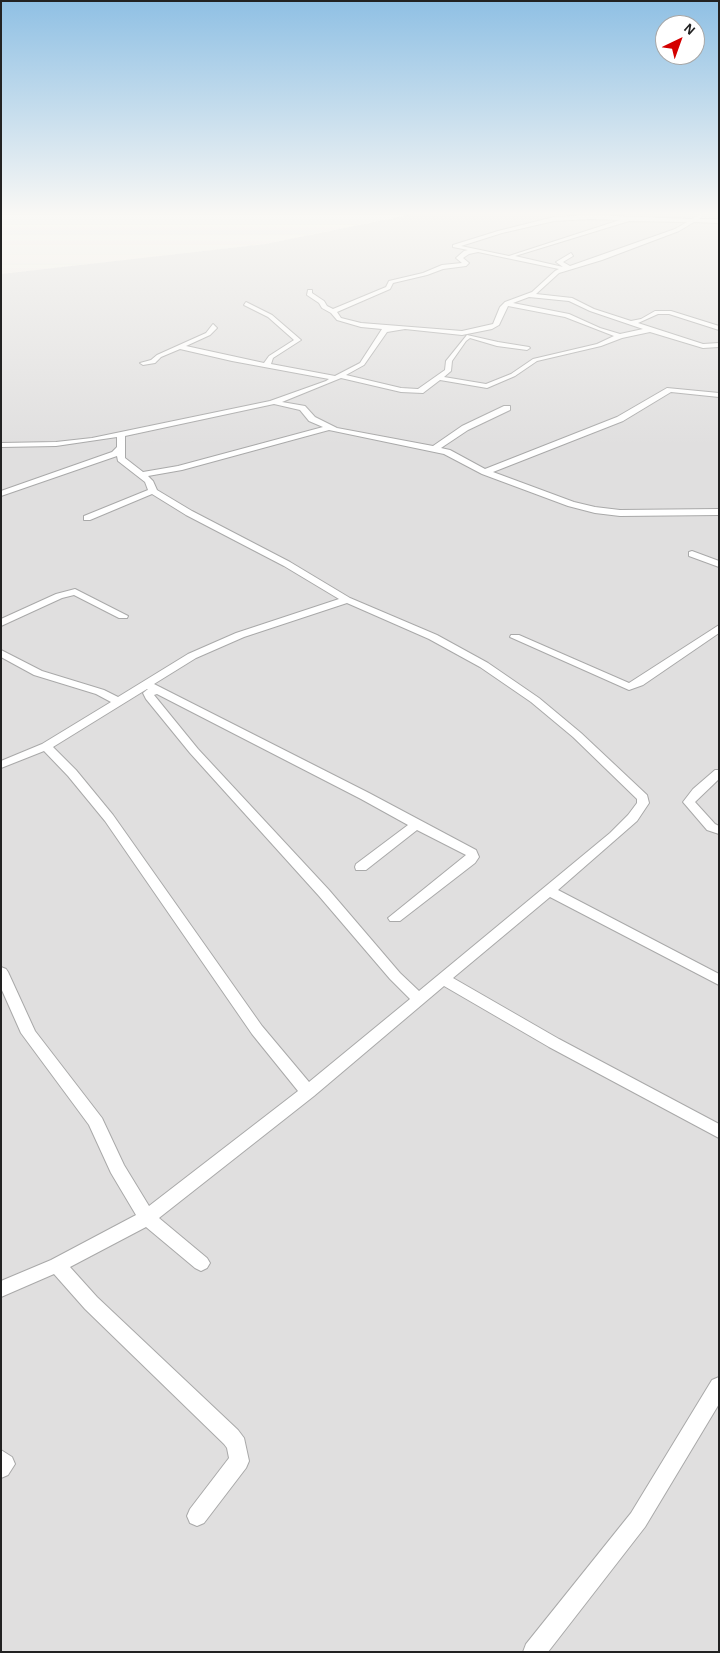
<!DOCTYPE html>
<style>
body{margin:0}
#map{position:relative;width:720px;height:1653px;overflow:hidden;background:#f2efe9;font-family:"Alegreya Sans",sans-serif}
canvas{display:block}
.frame{position:absolute;inset:0;border:2px solid #222;pointer-events:none}
.north{position:absolute;left:655px;top:15px;width:50px;height:50px;box-sizing:border-box;background:#fff;border:1px solid #a7a7a7;border-radius:50%;rotate:42deg;font-size:14px;font-weight:700;line-height:20px;text-align:center;color:#222}
.north::after{content:'';display:block;margin:auto;width:18px;height:22px;background:#d40000;clip-path:polygon(50% 0,100% 100%,50% 72%,0 100%)}
</style>
<div id="map">
<canvas width="720" height="1653"></canvas>
<div class="frame"></div>
<div class="north">N</div>
</div>
<script>
const context = document.querySelector('canvas').getContext('2d');
context.lineJoin = 'round';
function paint(path, color) { context.fillStyle = color; context.fill(path, 'evenodd'); }
const shape = rows => new Path2D(rows.map(r => 'M' + r).join(''));
function strokePath(path, color, width, dash) { context.strokeStyle = color; context.lineWidth = width; context.lineCap = dash ? 'butt' : 'round'; context.setLineDash(dash || []); context.stroke(path); }
const residential = shape([
 [409,215,719,215,719,1652,1,1652,1,274,265,244]
]);
const street = shape([
 [590,215,692,219,699,215,704,215,699,219,719,219,719,223,694,222,679,231,602,260,559,273,536,294,572,298,594,309,631,321,641,319,655,311,671,311,719,326,719,330,669,314,658,314,638,323,703,344,719,343,719,347,703,348,650,332,622,338,601,346,537,361,515,376,487,388,440,380,423,393,401,392,341,378,282,402,305,406,315,417,337,428,433,446,462,426,504,406,510,406,510,410,468,430,441,448,450,450,485,469,617,417,667,388,719,393,719,397,671,392,623,421,493,472,574,502,595,507,620,510,719,509,719,515,620,516,595,513,568,506,482,474,444,454,329,430,182,470,148,476,153,481,157,490,192,511,290,562,350,598,437,635,488,663,539,698,581,733,647,795,649,803,637,821,558,890,719,974,719,985,550,897,453,978,559,1039,719,1124,719,1138,549,1047,444,986,314,1096,159,1218,207,1258,210,1263,207,1268,201,1271,195,1268,146,1227,70,1267,97,1297,238,1430,244,1438,249,1461,246,1468,204,1523,197,1526,190,1523,187,1516,190,1509,229,1458,227,1448,224,1444,85,1309,54,1274,1,1297,1,1281,51,1260,136,1215,111,1173,89,1125,21,1033,1,988,1,967,6,969,8,972,35,1031,102,1118,124,1165,149,1206,298,1091,252,1034,105,821,68,776,44,751,1,768,1,761,42,744,111,702,96,694,34,675,1,657,1,650,42,671,104,690,118,697,188,654,236,633,339,599,284,566,186,515,152,494,90,520,84,520,84,516,148,490,145,482,118,461,117,456,1,496,1,491,112,452,117,447,117,437,56,446,1,447,1,443,56,442,92,438,270,401,326,381,329,379,232,361,180,349,161,357,155,363,143,365,140,363,151,360,157,355,206,333,213,324,217,328,210,335,186,346,264,363,269,356,294,340,268,317,244,305,246,302,272,315,301,340,273,358,271,364,335,376,360,363,382,329,361,327,337,320,331,313,322,308,319,303,307,295,308,290,312,290,312,293,324,301,327,306,333,309,386,287,389,281,423,273,442,265,462,263,456,258,464,251,468,250,453,247,453,245,498,231,554,217,590,215],
 [590,219,620,220,509,256,461,246,502,233,554,221,590,219],
 [629,221,687,222,675,229,570,266,563,262,573,256,571,253,556,262,563,267,515,256,629,221],
 [478,252,559,269,555,271,532,292,505,302,500,307,493,324,462,331,361,323,341,318,337,312,390,289,393,283,427,275,443,269,466,266,469,263,463,258,469,254,478,252],
 [529,297,569,301,590,311,643,329,620,334,600,328,569,314,513,303,529,297],
 [508,306,565,317,614,336,597,344,533,359,511,374,486,384,444,377,451,371,452,361,466,341,470,338,497,346,527,350,530,348,529,347,498,342,467,335,446,361,445,370,418,389,401,388,346,375,364,365,387,332,405,329,462,335,492,329,499,325,508,306],
 [274,404,300,410,309,421,323,427,178,466,143,472,125,458,125,436,274,404],
 [347,603,429,639,480,667,531,702,573,737,637,799,637,803,628,815,610,833,419,991,400,973,329,890,198,749,154,695,157,694,361,799,408,825,356,864,355,867,356,870,366,870,417,830,466,855,388,918,390,921,400,921,475,863,479,857,476,850,369,793,154,684,196,658,244,637,347,603],
 [147,689,148,689,143,693,146,699,190,753,319,896,390,979,410,999,309,1082,262,1026,113,815,76,770,53,747,147,689],
 [692,551,719,561,719,567,689,556,689,552,692,551],
 [75,589,128,616,127,618,119,618,74,595,62,598,1,626,1,619,56,594,75,589],
 [719,625,719,633,643,685,629,690,510,637,511,635,519,635,629,683,719,625],
 [715,770,719,770,719,779,695,802,715,824,719,826,719,834,707,830,683,802,693,789,715,770],
 [719,1377,719,1404,645,1527,548,1652,523,1652,526,1644,631,1513,712,1380,719,1377],
 [1,1450,12,1457,15,1464,8,1475,1,1478,1,1450]
]);
paint(residential, '#e0dfdf');
strokePath(street, '#a9a9a9', 2);
paint(street, '#fff');
const sky = context.createLinearGradient(0, 0, 0, 446);
sky.addColorStop(0, '#8fc0e4');
sky.addColorStop(0.48, '#f9f8f5');
sky.addColorStop(1, '#f9f8f500');
context.fillStyle = sky;
context.fillRect(0, 0, 720, 446);
</script>
